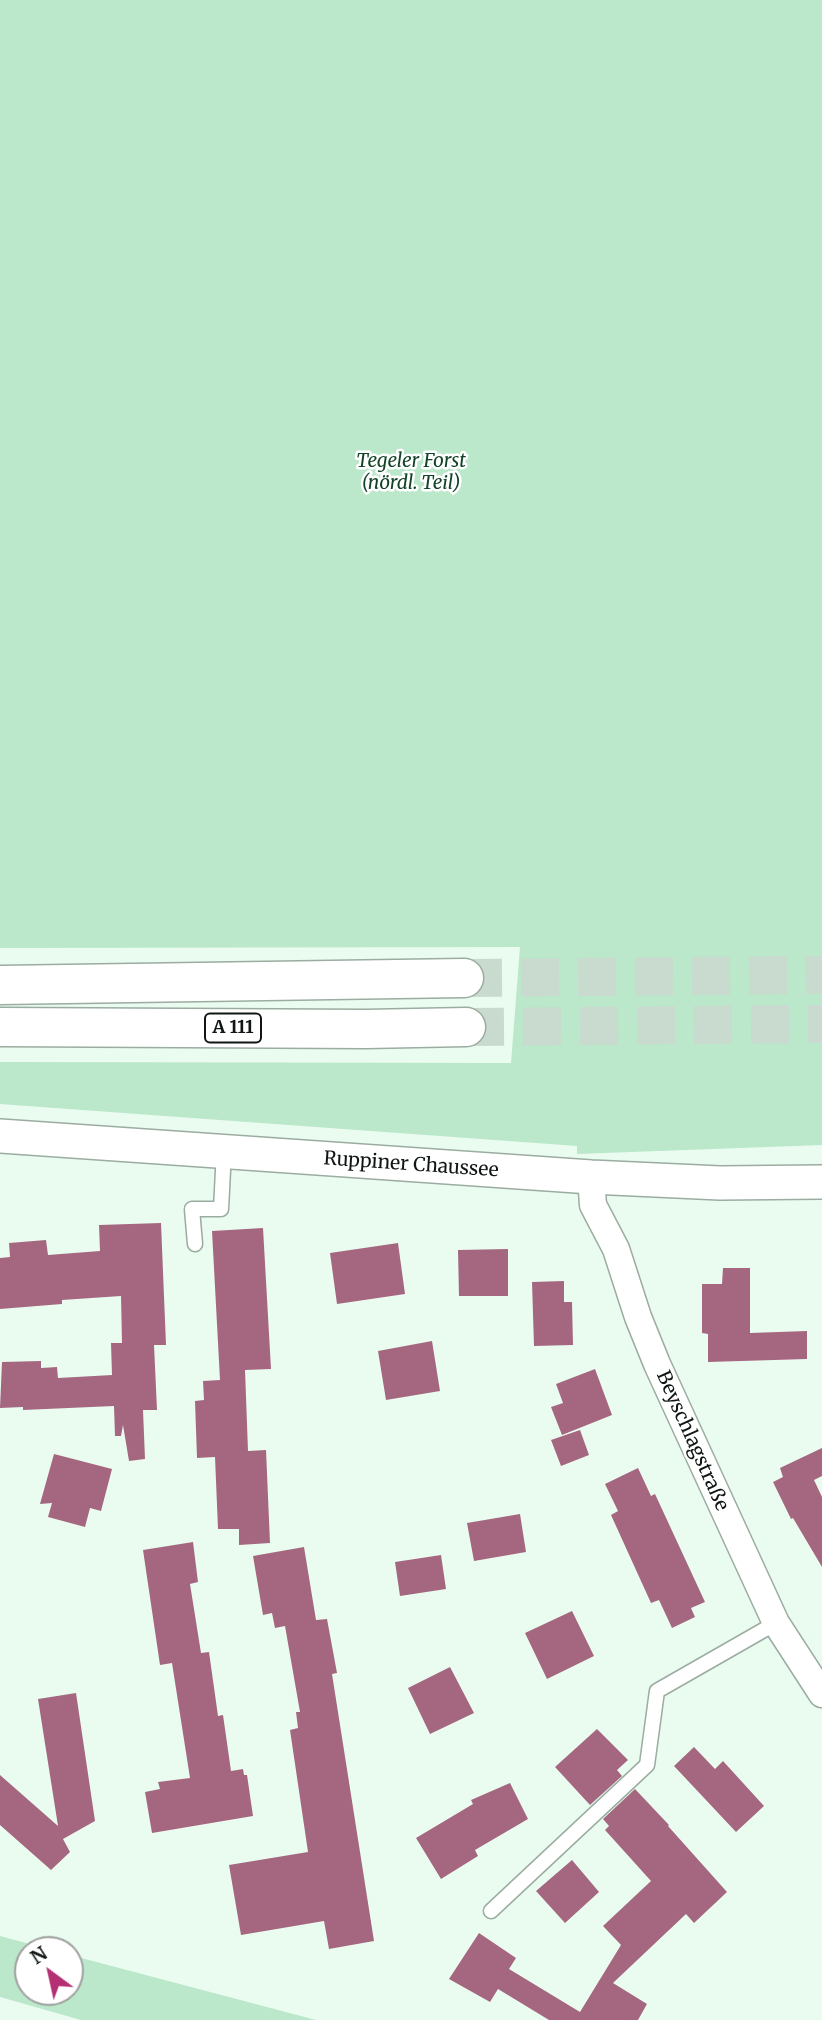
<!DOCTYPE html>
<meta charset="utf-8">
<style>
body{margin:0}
#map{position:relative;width:822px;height:2020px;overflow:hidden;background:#eafcf0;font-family:Merriweather,serif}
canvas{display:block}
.north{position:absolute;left:14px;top:1936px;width:70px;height:70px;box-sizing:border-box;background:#fff;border:2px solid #9fa2a0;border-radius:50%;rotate:327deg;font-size:19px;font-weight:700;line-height:28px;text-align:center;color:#101612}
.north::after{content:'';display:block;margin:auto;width:24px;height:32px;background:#b52f73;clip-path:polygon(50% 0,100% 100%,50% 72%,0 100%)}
</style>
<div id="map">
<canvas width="822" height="2020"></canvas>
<div class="north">N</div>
</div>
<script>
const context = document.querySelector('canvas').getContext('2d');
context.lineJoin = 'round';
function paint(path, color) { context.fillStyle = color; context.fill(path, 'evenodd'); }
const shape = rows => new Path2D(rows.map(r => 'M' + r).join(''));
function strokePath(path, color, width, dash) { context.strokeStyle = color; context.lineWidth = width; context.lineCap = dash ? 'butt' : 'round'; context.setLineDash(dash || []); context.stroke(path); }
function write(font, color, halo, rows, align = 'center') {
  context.font = font + ' Merriweather,serif'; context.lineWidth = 5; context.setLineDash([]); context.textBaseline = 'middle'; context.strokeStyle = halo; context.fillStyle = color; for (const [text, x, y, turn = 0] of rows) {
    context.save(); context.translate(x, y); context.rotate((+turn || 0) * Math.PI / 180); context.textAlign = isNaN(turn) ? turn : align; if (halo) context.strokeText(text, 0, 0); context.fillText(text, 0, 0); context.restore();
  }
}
const green = shape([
 [0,0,822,0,822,1145,577,1154,577,1146,0,1104,0,1062,511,1063,520,947,0,948],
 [0,1936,52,1950,28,1950,28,1992,70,1992,70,1955,316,2020,81,2020,0,1997]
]);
const building = shape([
 [161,1223,166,1345,154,1345,157,1410,143,1410,145,1459,129,1461,123,1425,121,1436,115,1436,114,1406,23,1410,23,1407,0,1408,2,1362,41,1361,41,1368,57,1367,58,1378,112,1375,111,1343,122,1343,121,1296,62,1300,62,1304,0,1309,0,1258,10,1257,9,1243,46,1240,48,1255,100,1251,99,1225],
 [263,1228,271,1369,245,1370,248,1451,266,1450,270,1543,239,1545,239,1529,218,1529,215,1457,197,1458,195,1401,204,1400,203,1381,220,1380,212,1231],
 [398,1243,405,1294,337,1304,330,1253],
 [508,1249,508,1296,459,1296,458,1250],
 [723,1268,750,1268,750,1333,807,1331,807,1359,708,1362,708,1334,702,1333,702,1284,722,1284],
 [564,1281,564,1302,572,1302,573,1345,534,1346,532,1282],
 [432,1341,440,1391,386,1400,378,1351],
 [595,1369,612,1415,562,1435,551,1407,563,1403,556,1384],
 [580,1430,589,1455,561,1466,551,1440],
 [822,1448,822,1476,814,1480,822,1497,822,1567,793,1518,791,1519,773,1482,783,1477,780,1468],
 [54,1454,112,1469,101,1511,90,1508,85,1527,48,1517,52,1503,40,1504],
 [638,1468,651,1496,655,1494,705,1602,691,1608,695,1617,672,1628,659,1600,651,1603,611,1515,618,1511,605,1484],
 [520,1514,526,1552,474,1561,467,1523],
 [193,1542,198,1582,190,1584,201,1653,209,1652,218,1716,223,1715,231,1771,243,1769,244,1775,247,1775,253,1816,152,1833,145,1792,160,1789,158,1782,190,1778,172,1663,160,1665,143,1550],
 [304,1547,316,1620,327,1619,337,1673,332,1674,374,1941,329,1949,324,1921,241,1935,229,1865,308,1852,290,1730,298,1728,296,1712,300,1712,285,1626,275,1628,272,1613,263,1615,253,1556],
 [441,1555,446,1589,400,1596,395,1562],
 [572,1611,594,1656,547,1679,525,1633],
 [450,1667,474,1713,430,1734,408,1688],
 [76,1693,95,1821,63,1839,70,1852,51,1870,0,1825,0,1775,58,1826,38,1699],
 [597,1729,628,1760,617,1770,622,1776,590,1805,555,1767],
 [694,1747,715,1769,723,1761,764,1806,736,1832,674,1766],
 [510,1783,528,1819,475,1850,478,1856,441,1879,416,1838,473,1804,471,1800],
 [635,1789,669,1825,668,1826,727,1892,694,1923,686,1914,613,1983,647,2004,638,2020,549,2020,498,1989,490,2002,449,1979,479,1933,516,1958,509,1969,580,2012,621,1945,603,1926,651,1881,605,1830,609,1826,603,1819],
 [572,1860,599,1892,565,1923,536,1891]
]);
const motorwayTunnel = shape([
 [464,978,822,975],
 [466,1027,822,1024]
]);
const service = shape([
 [195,1244,192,1209,221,1209,224,1151],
 [491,1911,647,1765,657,1691,776,1623]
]);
const minor = shape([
 [591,1177,593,1205,616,1249,638,1317,657,1364,776,1623,822,1694]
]);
const tertiary = shape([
 [0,1136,591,1177,720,1183,822,1182]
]);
const motorway = shape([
 [0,985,464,978],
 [0,1027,366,1029,466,1027]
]);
const shields = [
 [233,1028,56]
];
const shieldNames = [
 ["A 111",233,1028]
];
const parkNames = [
 ["Tegeler Forst",411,462],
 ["(nördl. Teil)",411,484]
];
const streetNames = [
 ["Ruppiner Chaussee",411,1165,4],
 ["Beyschlagstraße",692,1441,66]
];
paint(green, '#bbe7ca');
paint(building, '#a56780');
strokePath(motorwayTunnel, '#c9dacf', 38, [38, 19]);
strokePath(service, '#9baca0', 17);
strokePath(minor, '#9baca0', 29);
strokePath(tertiary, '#9baca0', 36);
strokePath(motorway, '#9baca0', 41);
strokePath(service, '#fff', 14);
strokePath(minor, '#fff', 26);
strokePath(tertiary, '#fff', 33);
strokePath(motorway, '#fff', 38);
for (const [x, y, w] of shields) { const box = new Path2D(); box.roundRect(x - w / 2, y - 14.5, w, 29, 5); context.fillStyle = '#fff'; context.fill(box); strokePath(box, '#101612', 2); }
write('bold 18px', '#101612', null, shieldNames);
write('italic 19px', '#13442a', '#fff', parkNames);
write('19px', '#101612', '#fff', streetNames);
</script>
